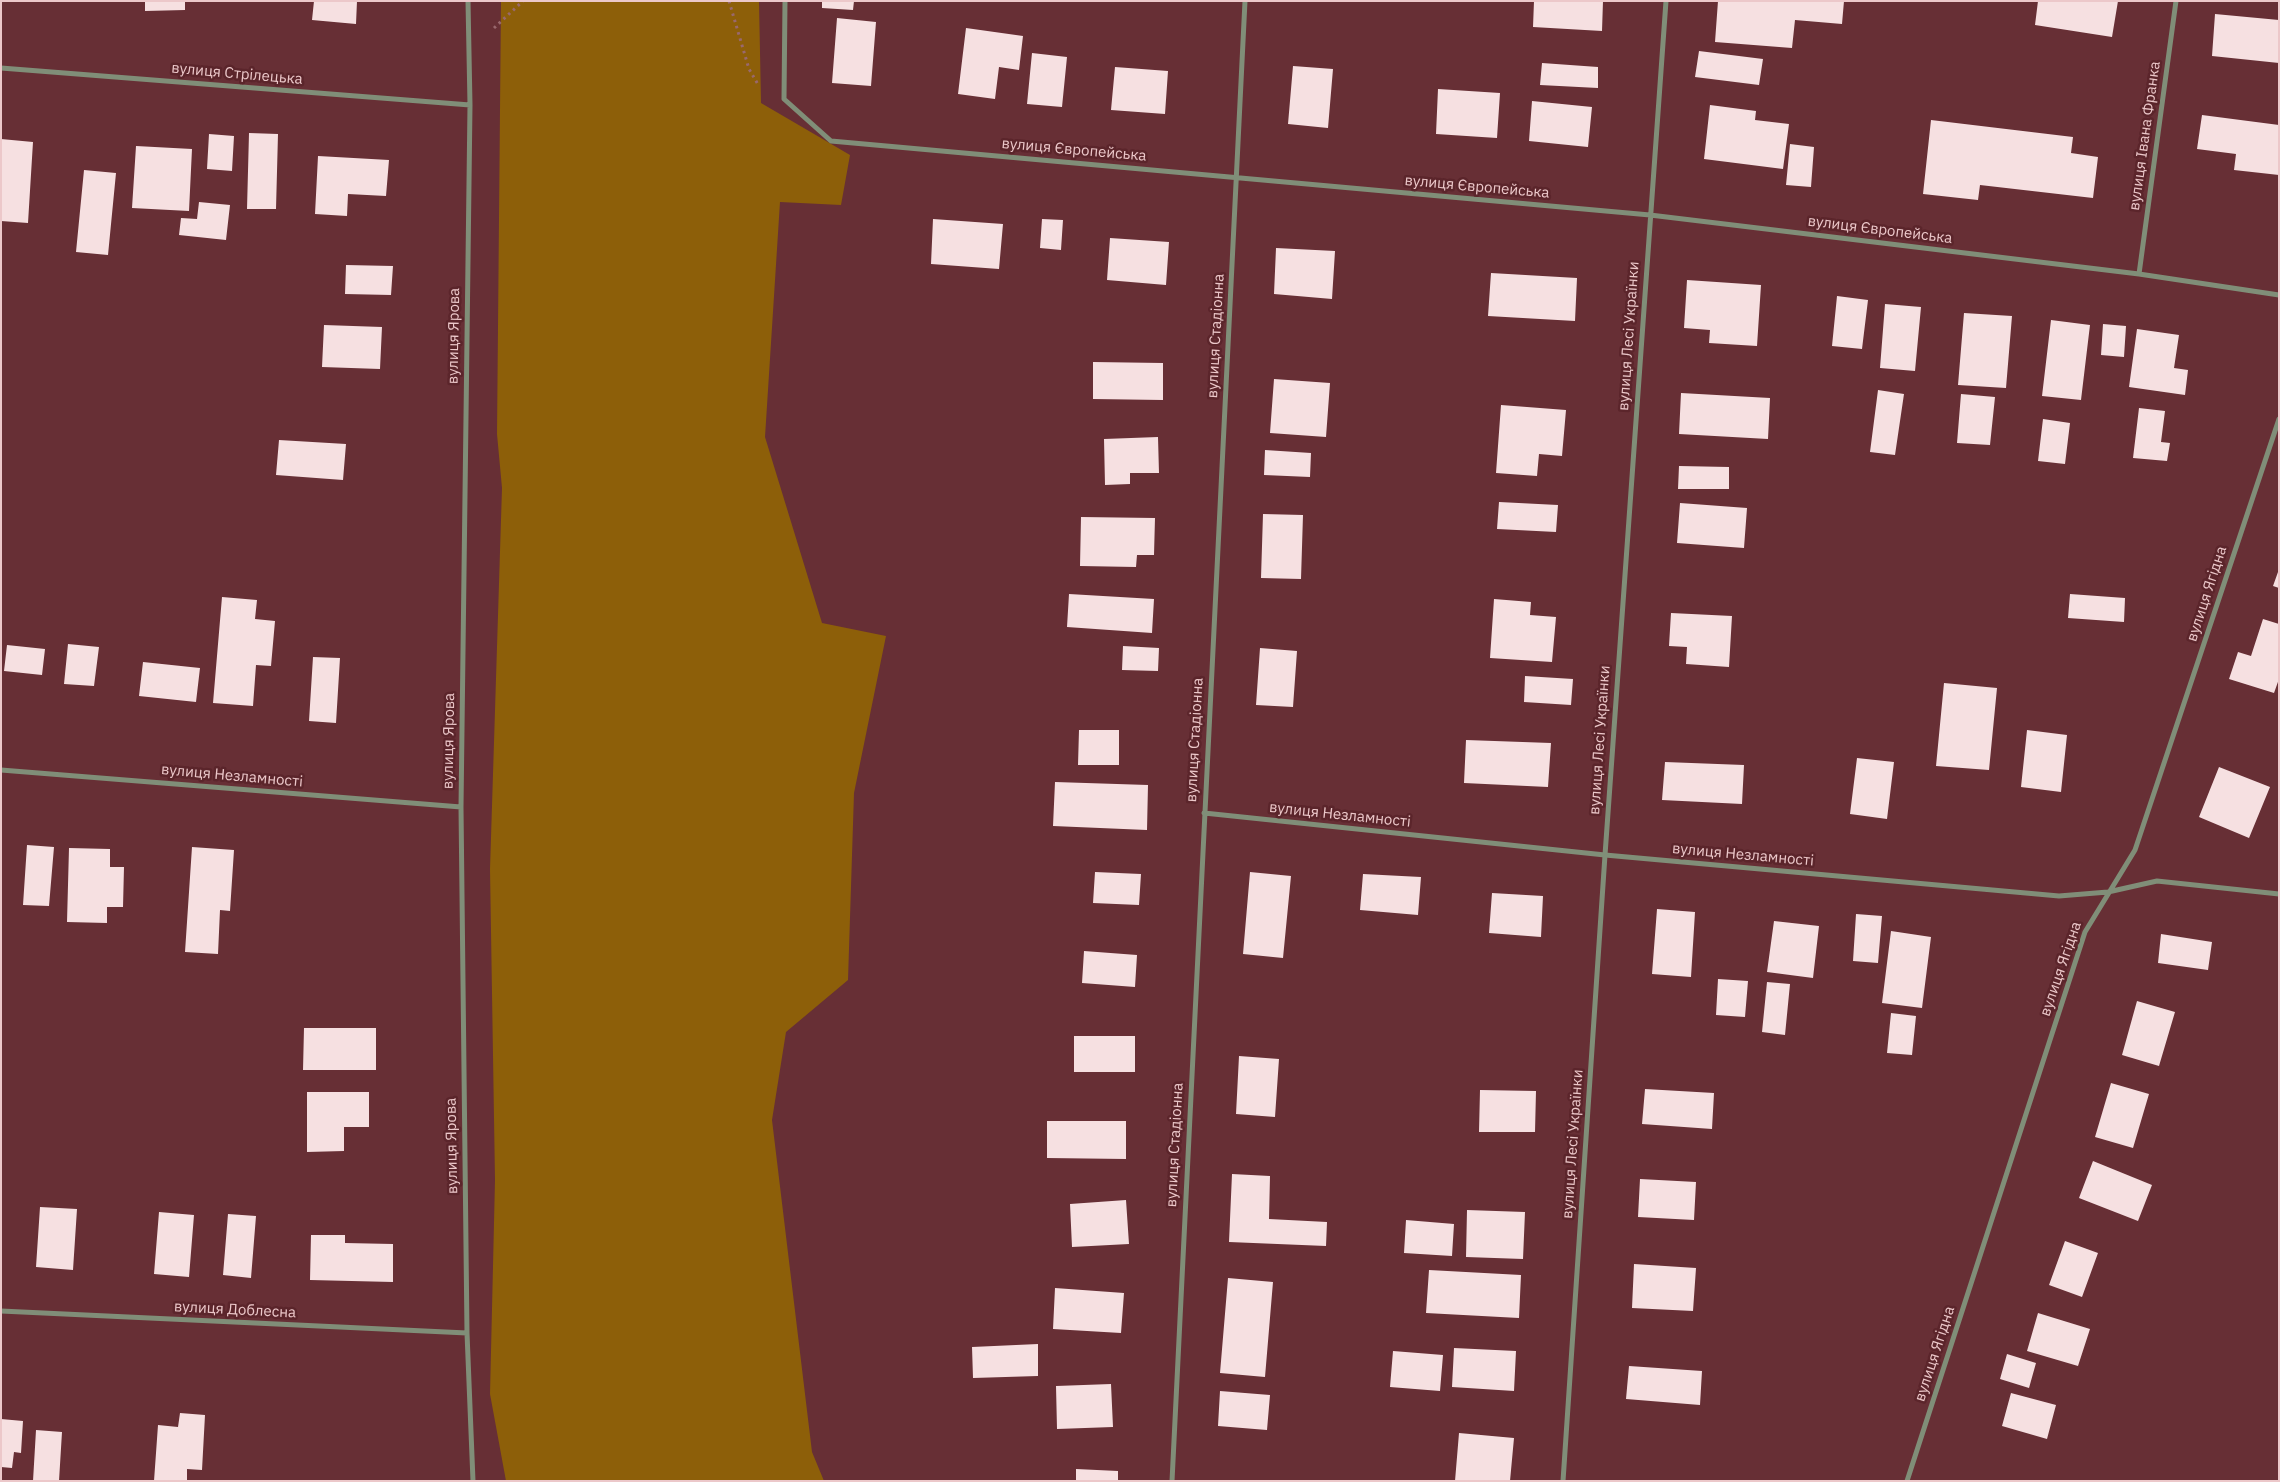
<!DOCTYPE html>
<meta charset="utf-8">
<style>
body{margin:0}
#map{position:relative;width:2280px;height:1482px;overflow:hidden;background:#672f35;font-family:"IBM Plex Sans",sans-serif}
canvas{display:block}
.frame{position:absolute;inset:0;border:2px solid #ecc8ca;pointer-events:none}
</style>
<div id="map">
<canvas width="2280" height="1482"></canvas>
<div class="frame"></div>
</div>
<script>
const context = document.querySelector('canvas').getContext('2d');
context.lineJoin = 'round';
function paint(path, color) { context.fillStyle = color; context.fill(path, 'evenodd'); }
const shape = rows => new Path2D(rows.map(r => 'M' + r).join(''));
function strokePath(path, color, width, dash) { context.strokeStyle = color; context.lineWidth = width; context.lineCap = dash ? 'butt' : 'round'; context.setLineDash(dash || []); context.stroke(path); }
function write(font, color, halo, rows, align = 'center') {
  context.font = font + ' "IBM Plex Sans",sans-serif'; context.lineWidth = 5; context.setLineDash([]); context.textBaseline = 'middle'; context.strokeStyle = halo; context.fillStyle = color; for (const [text, x, y, turn = 0] of rows) {
    context.save(); context.translate(x, y); context.rotate((+turn || 0) * Math.PI / 180); context.textAlign = isNaN(turn) ? turn : align; if (halo) context.strokeText(text, 0, 0); context.fillText(text, 0, 0); context.restore();
  }
}
const green = shape([
 [501,1,759,1,761,103,850,155,841,205,780,202,765,437,822,623,886,636,854,793,848,980,786,1032,772,1120,812,1452,824,1481,506,1481,490,1394,495,1180,490,869,502,488,497,434]
]);
const building = shape([
 [145,1,185,1,185,10,145,11],
 [314,1,357,1,356,24,312,20],
 [822,1,854,1,853,10,822,8],
 [1534,1,1603,1,1602,31,1533,27],
 [1718,1,1844,1,1842,24,1795,20,1792,48,1715,42],
 [2038,1,2118,1,2112,37,2035,25],
 [2215,14,2279,20,2279,63,2212,56],
 [837,18,876,22,871,86,832,83],
 [966,28,1023,36,1019,70,999,67,995,99,958,94],
 [1699,51,1763,59,1759,85,1695,77],
 [1032,53,1067,57,1062,107,1027,104],
 [1542,63,1598,67,1598,88,1540,85],
 [1293,66,1333,69,1328,128,1288,124],
 [1115,67,1168,71,1165,114,1111,110],
 [1438,89,1500,93,1497,138,1436,134],
 [1532,101,1592,107,1588,147,1529,141],
 [1710,105,1756,111,1755,120,1789,124,1783,169,1704,159],
 [2202,115,2279,125,2279,175,2234,170,2236,154,2197,149],
 [1931,120,2073,137,2071,153,2098,157,2093,198,1980,185,1978,200,1923,194],
 [249,133,278,134,276,209,247,209],
 [209,134,234,136,232,171,207,169],
 [1,139,33,142,28,223,1,221],
 [1790,144,1814,147,1811,187,1786,185],
 [136,146,192,149,189,211,132,208],
 [318,156,389,160,386,196,348,194,347,216,315,214],
 [84,170,116,173,108,255,76,252],
 [199,202,230,205,226,240,179,235,181,218,197,219],
 [933,219,1003,224,999,269,931,264],
 [1042,219,1063,220,1061,250,1040,248],
 [1110,238,1169,242,1166,285,1107,280],
 [1276,248,1335,251,1332,299,1274,294],
 [346,265,393,266,391,295,345,294],
 [1491,273,1577,278,1575,321,1488,316],
 [1687,280,1761,285,1757,346,1709,343,1710,330,1684,328],
 [1837,296,1868,300,1862,349,1832,346],
 [1885,304,1921,307,1915,371,1880,368],
 [1964,313,2012,316,2006,388,1958,385],
 [2051,320,2090,325,2081,400,2042,396],
 [2103,324,2126,326,2124,357,2101,355],
 [324,325,382,327,380,369,322,367],
 [2137,329,2179,335,2174,368,2188,370,2185,395,2129,387],
 [1093,362,1163,363,1163,400,1093,399],
 [1274,379,1330,383,1326,437,1270,433],
 [1878,390,1904,394,1895,455,1870,452],
 [1681,393,1770,398,1768,439,1679,434],
 [1961,394,1995,397,1990,445,1957,443],
 [1501,405,1566,410,1562,456,1539,454,1537,476,1496,473],
 [2139,408,2165,411,2161,442,2170,443,2167,461,2133,458],
 [2043,419,2070,423,2065,464,2038,461],
 [1158,437,1159,473,1130,473,1130,484,1105,485,1104,439],
 [279,440,346,444,343,480,276,475],
 [1265,450,1311,453,1310,477,1264,475],
 [1679,466,1729,467,1729,489,1678,489],
 [1499,502,1558,505,1556,532,1497,529],
 [1680,503,1747,508,1744,548,1677,543],
 [1263,514,1303,515,1301,579,1261,578],
 [1081,517,1155,518,1154,555,1137,555,1136,567,1080,566],
 [2278,572,2279,572,2279,588,2273,586],
 [1069,594,1154,599,1152,633,1067,627],
 [2070,594,2125,598,2124,622,2068,618],
 [222,597,257,600,255,619,275,621,271,666,256,665,253,706,213,703],
 [1494,599,1531,602,1530,615,1556,617,1552,662,1490,658],
 [1671,613,1732,616,1729,667,1686,664,1687,647,1669,646],
 [2263,619,2279,624,2279,679,2274,693,2229,679,2238,652,2251,656],
 [68,644,99,647,94,686,64,684],
 [7,645,45,649,42,675,4,671],
 [1123,646,1159,648,1158,671,1122,670],
 [1260,648,1297,651,1293,707,1256,705],
 [313,657,340,658,336,723,309,721],
 [143,662,200,668,196,702,139,696],
 [1525,676,1573,679,1571,705,1524,702],
 [1944,683,1997,688,1989,770,1936,766],
 [1079,730,1119,730,1119,765,1078,765],
 [2027,730,2067,735,2061,792,2021,787],
 [1466,740,1551,743,1548,787,1464,783],
 [1857,758,1894,762,1887,819,1850,814],
 [1665,762,1744,765,1742,804,1662,800],
 [2219,767,2270,787,2249,838,2199,817],
 [1055,782,1148,785,1147,830,1053,826],
 [27,845,54,847,49,906,23,905],
 [192,847,234,850,230,911,220,910,218,954,185,952],
 [69,848,110,849,110,867,124,867,123,907,107,907,107,923,67,922],
 [1095,872,1141,874,1139,905,1093,903],
 [1250,872,1291,876,1283,958,1243,954],
 [1363,874,1421,877,1418,915,1360,910],
 [1492,893,1543,896,1541,937,1489,933],
 [1657,909,1695,912,1691,977,1652,974],
 [1856,914,1882,916,1878,963,1853,961],
 [1774,921,1819,926,1813,978,1767,972],
 [1891,931,1931,937,1922,1008,1882,1003],
 [2161,934,2212,942,2208,970,2158,963],
 [1084,951,1137,955,1135,987,1082,983],
 [1718,979,1748,981,1745,1017,1716,1015],
 [1767,982,1790,984,1785,1035,1762,1032],
 [2137,1001,2175,1012,2159,1066,2122,1055],
 [1891,1013,1916,1016,1912,1055,1887,1053],
 [304,1028,376,1028,376,1070,303,1070],
 [1074,1036,1135,1036,1135,1072,1074,1072],
 [1239,1056,1279,1059,1275,1117,1236,1114],
 [2111,1083,2149,1094,2133,1148,2095,1137],
 [1645,1089,1714,1093,1712,1129,1642,1124],
 [1480,1090,1536,1091,1535,1132,1479,1132],
 [307,1092,369,1092,369,1127,344,1127,344,1151,307,1152],
 [1047,1121,1126,1121,1126,1159,1047,1158],
 [2093,1161,2152,1185,2138,1221,2079,1198],
 [1232,1174,1270,1176,1269,1219,1327,1222,1326,1246,1229,1242],
 [1640,1179,1696,1182,1694,1220,1638,1217],
 [1126,1200,1129,1244,1072,1247,1070,1204],
 [40,1207,77,1209,73,1270,36,1267],
 [1467,1210,1525,1212,1523,1259,1466,1257],
 [159,1212,194,1215,189,1277,154,1274],
 [228,1214,256,1216,251,1278,223,1275],
 [1406,1220,1454,1224,1452,1256,1404,1253],
 [311,1235,345,1235,345,1243,393,1244,393,1282,310,1280],
 [2065,1241,2098,1253,2082,1297,2049,1285],
 [1634,1264,1696,1268,1693,1311,1632,1308],
 [1429,1270,1521,1275,1519,1318,1426,1313],
 [1228,1278,1273,1282,1265,1377,1220,1373],
 [1055,1288,1124,1293,1121,1333,1053,1329],
 [2038,1313,2090,1329,2078,1366,2027,1351],
 [1038,1344,1038,1376,973,1378,972,1347],
 [1454,1348,1516,1351,1514,1391,1452,1387],
 [1393,1351,1443,1355,1440,1391,1390,1387],
 [2007,1354,2036,1363,2029,1388,2000,1379],
 [1629,1366,1702,1371,1700,1405,1626,1399],
 [1111,1384,1113,1427,1057,1429,1056,1386],
 [1220,1391,1270,1395,1267,1430,1218,1426],
 [2011,1393,2056,1405,2047,1439,2002,1426],
 [180,1413,205,1415,202,1470,187,1469,187,1481,154,1481,158,1425,178,1427],
 [1,1419,23,1421,21,1453,14,1452,12,1468,1,1467],
 [36,1430,62,1432,59,1481,33,1481],
 [1459,1433,1514,1438,1510,1481,1455,1481],
 [1076,1469,1118,1471,1118,1481,1076,1481]
]);
const path = shape([
 [729,1,749,69,759,86],
 [494,28,523,1]
]);
const minor = shape([
 [468,1,470,105,461,807,467,1333,473,1481],
 [785,1,784,99,831,141,1650,215,2139,274,2279,295],
 [1,68,470,105],
 [2139,274,2176,1],
 [1,770,461,807],
 [1204,813,1605,855,2059,896,2108,892,2157,881,2279,894],
 [1,1311,467,1333],
 [1172,1481,1245,1],
 [1563,1481,1605,855,1666,1],
 [1907,1481,2085,932,2135,850,2279,419]
]);
const streetNames = [
 ["вулиця Стрілецька",237,74,5],
 ["вулиця Івана Франка",2145,136,-82],
 ["вулиця Європейська",1074,150,5],
 ["вулиця Європейська",1477,187,5],
 ["вулиця Європейська",1880,230,7],
 ["вулиця Ярова",454,336,-89],
 ["вулиця Стадіонна",1216,336,-87],
 ["вулиця Лесі Українки",1629,336,-86],
 ["вулиця Ягідна",2207,594,-72],
 ["вулиця Стадіонна",1195,740,-87],
 ["вулиця Лесі Українки",1600,740,-86],
 ["вулиця Ярова",449,741,-89],
 ["вулиця Незламності",232,776,5],
 ["вулиця Незламності",1340,815,6],
 ["вулиця Незламності",1743,855,5],
 ["вулиця Ягідна",2061,969,-71],
 ["вулиця Лесі Українки",1573,1144,-86],
 ["вулиця Стадіонна",1175,1145,-87],
 ["вулиця Ярова",452,1146,-91],
 ["вулиця Доблесна",235,1310,3],
 ["вулиця Ягідна",1935,1354,-72]
];
paint(green, '#8d5f09');
paint(building, '#f6e0e1');
strokePath(path, '#99686d', 3, [2.5, 4]);
strokePath(minor, '#808e78', 5);
write('15px', '#ecc8ca', '#5b252b', streetNames);
</script>
